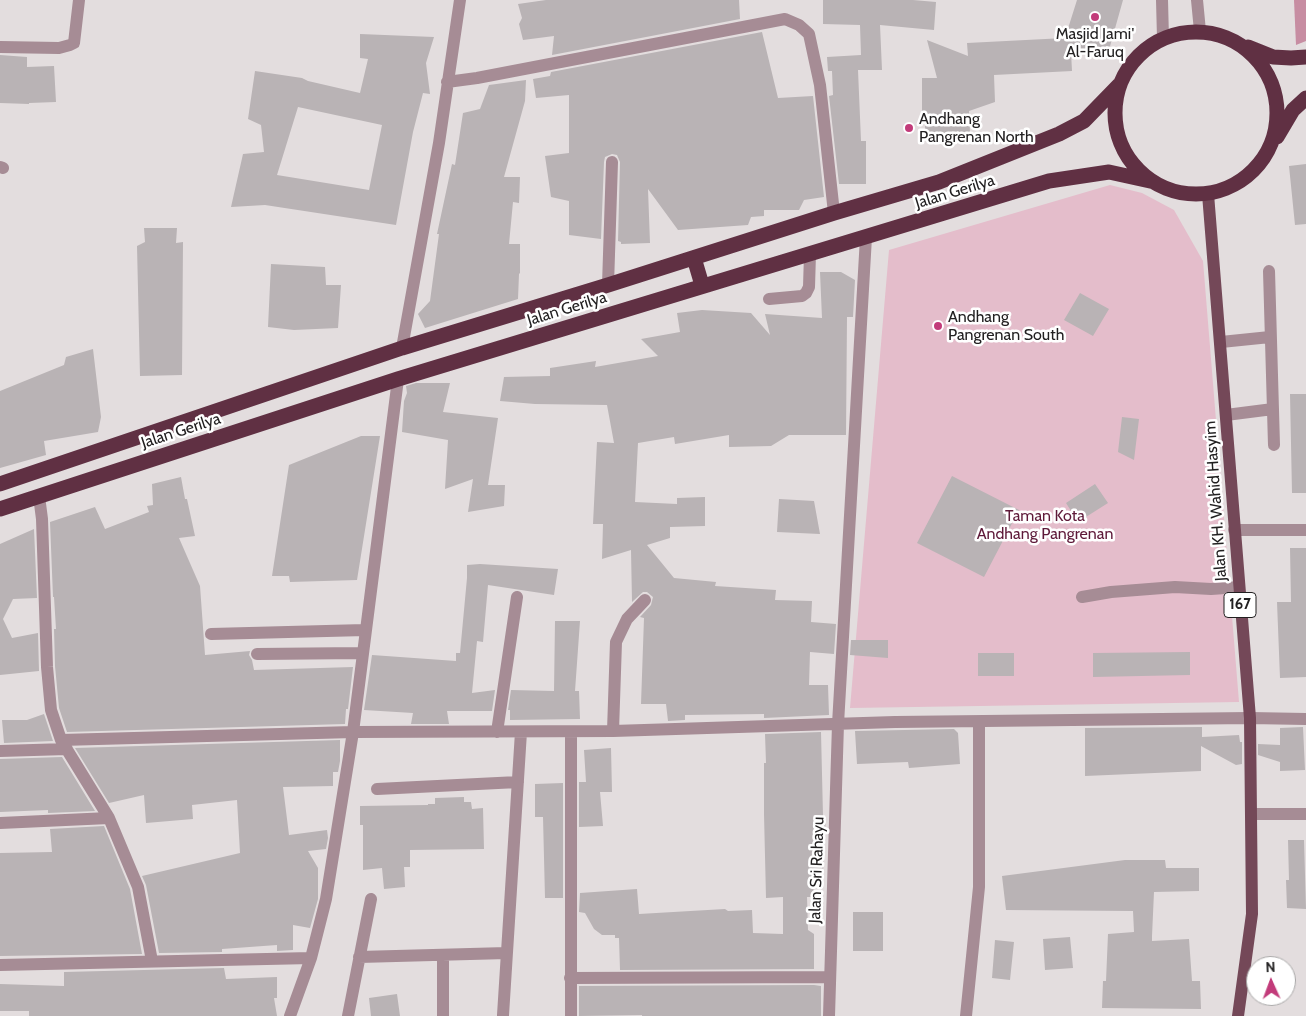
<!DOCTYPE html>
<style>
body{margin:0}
#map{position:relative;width:1306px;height:1016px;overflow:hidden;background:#e3ddde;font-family:Cabin,sans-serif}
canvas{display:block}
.north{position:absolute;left:1246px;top:956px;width:50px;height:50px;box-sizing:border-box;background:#fff;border:1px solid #a7a6a6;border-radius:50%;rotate:358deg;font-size:14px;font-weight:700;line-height:20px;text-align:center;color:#222021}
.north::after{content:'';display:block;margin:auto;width:18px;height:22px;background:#c23b7a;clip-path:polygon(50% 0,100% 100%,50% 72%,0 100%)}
</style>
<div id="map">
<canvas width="1306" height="1016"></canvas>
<div class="north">N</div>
</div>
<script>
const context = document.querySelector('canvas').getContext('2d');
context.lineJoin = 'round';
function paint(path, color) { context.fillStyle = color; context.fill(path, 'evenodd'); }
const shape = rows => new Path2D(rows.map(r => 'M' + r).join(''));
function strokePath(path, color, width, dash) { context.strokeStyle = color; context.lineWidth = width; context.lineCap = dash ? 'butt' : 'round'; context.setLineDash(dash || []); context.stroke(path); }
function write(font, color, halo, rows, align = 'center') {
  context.font = font + ' Cabin,sans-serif'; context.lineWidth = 5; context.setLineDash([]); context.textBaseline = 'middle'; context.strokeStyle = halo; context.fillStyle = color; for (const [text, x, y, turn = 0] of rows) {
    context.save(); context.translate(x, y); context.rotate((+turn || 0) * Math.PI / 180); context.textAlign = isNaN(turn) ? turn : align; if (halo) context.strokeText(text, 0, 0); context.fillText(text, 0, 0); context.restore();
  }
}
const green = shape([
 [1110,185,1142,193,1174,210,1203,261,1239,702,850,708,889,250]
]);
const water = shape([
 [1294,0,1306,0,1306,41,1296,45]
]);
const building = shape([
 [546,0,739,0,740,19,552,55,554,36,523,40,519,24,522,18,518,4],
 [823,0,913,0,936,2,934,30,880,25,882,70,858,70,861,141,866,141,866,184,839,184,829,96,833,95,832,71,828,71,827,57,861,55,860,25,823,24],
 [1077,0,1123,0,1107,57,1071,52,1072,71,994,75,995,102,969,111,970,133,925,136,925,119,922,118,922,78,937,78,927,40,968,56,967,43,1065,38],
 [762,32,778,98,813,96,824,197,804,200,799,210,764,210,764,216,751,217,748,225,678,230,648,189,650,243,621,244,621,242,618,241,620,162,617,155,612,154,605,157,604,162,601,239,569,235,569,201,551,197,545,156,569,153,569,95,536,98,533,79,550,76,551,72],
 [360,34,434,37,426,63,430,94,423,93,413,132,396,225,265,205,231,207,243,154,264,152,261,125,248,119,255,71,302,78,308,81,360,93,368,59,360,58],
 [298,107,382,125,369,190,277,175],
 [0,55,27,57,27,67,54,66,56,102,29,103,29,104,0,103],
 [526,80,525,101,504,177,520,177,519,203,513,202,509,244,520,244,520,273,519,274,518,299,425,328,418,314,430,301,439,234,437,234,452,164,455,165,463,113,480,109,489,85],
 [1306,164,1306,224,1295,225,1289,166],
 [144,228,177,228,176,243,183,242,182,375,140,376,137,246,145,242],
 [271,264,325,267,326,285,341,285,338,328,294,330,268,327],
 [820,272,841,272,855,280,853,317,847,317,846,435,789,435,771,446,729,447,729,435,675,444,674,437,638,443,635,502,677,504,677,498,705,497,705,526,670,527,670,538,647,545,674,578,716,582,715,586,776,590,775,600,812,601,811,622,836,624,834,654,810,652,809,685,828,685,829,715,764,718,764,714,685,715,685,720,668,721,666,704,641,704,644,618,640,617,651,605,653,597,647,592,643,592,632,602,631,550,602,559,603,524,593,524,597,442,614,443,607,405,535,404,500,401,504,377,550,376,550,368,596,361,595,367,658,356,641,339,680,332,677,313,702,310,751,313,770,335,765,314,822,318],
 [1080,293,1109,309,1093,336,1064,320],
 [93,349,101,417,98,432,44,441,46,455,0,468,0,391,64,365,66,357],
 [416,383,450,383,443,412,498,418,488,485,505,485,504,506,468,512,473,479,445,489,448,440,402,432,404,401,407,393,406,386],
 [1290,394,1306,394,1306,493,1292,493],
 [1122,417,1139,419,1134,460,1118,452],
 [361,436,380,436,357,580,290,582,289,576,272,576,289,465],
 [952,476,1019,510,984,577,917,543],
 [181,477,185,499,187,499,195,536,179,538,200,586,205,655,250,651,249,655,252,660,254,670,353,667,348,709,346,709,345,724,67,732,59,708,55,666,54,629,56,629,54,597,53,597,50,522,95,507,105,529,149,512,147,506,153,505,152,484],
 [1095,484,1108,503,1078,522,1066,503],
 [779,499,814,501,820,534,777,532],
 [34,529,37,598,13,599,3,619,12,638,38,633,39,671,0,675,0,544],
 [1290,548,1306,548,1306,677,1280,678,1277,602,1291,602],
 [480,564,558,569,554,595,488,585,483,642,477,641,472,693,495,690,492,711,447,711,449,724,411,724,413,713,364,710,372,655,456,661,456,653,460,653,467,578,467,565],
 [555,621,580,621,575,691,579,691,580,719,510,720,510,710,508,710,511,690,554,691],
 [851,640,888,640,888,658,850,655],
 [1190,652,1190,675,1093,677,1093,653],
 [978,653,1014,653,1014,676,978,676],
 [44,714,53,741,4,743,2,720,27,720],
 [1202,727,1202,737,1239,735,1240,742,1242,742,1242,764,1236,765,1201,746,1201,771,1085,776,1085,728],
 [1303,727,1305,770,1280,771,1280,762,1258,755,1258,744,1280,745,1280,728],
 [954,729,958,733,960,764,909,768,908,762,857,764,855,731],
 [821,732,823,816,826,816,823,871,812,869,814,897,807,897,808,930,814,934,814,969,620,970,619,938,615,938,615,935,602,935,594,929,585,913,579,912,580,893,637,889,639,914,725,909,728,911,752,910,753,933,783,934,783,897,766,898,764,814,764,763,766,763,765,734],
 [340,740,340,761,338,772,333,772,333,786,283,787,289,835,327,830,328,838,326,849,308,851,318,868,318,899,310,928,293,925,293,950,277,951,277,945,222,949,222,952,159,953,146,885,142,876,240,853,237,800,192,805,193,819,146,823,144,795,109,803,75,748],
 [611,748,612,792,600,792,603,826,579,827,579,782,586,782,584,750],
 [62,757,95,811,48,813,48,810,0,812,0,759],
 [563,783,563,898,545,898,543,817,535,817,535,784],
 [464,797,464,802,471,802,472,809,483,808,484,849,410,850,410,867,404,867,405,887,384,889,382,868,363,870,363,825,360,825,360,806,428,805,428,804,435,804,435,798],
 [104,826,130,889,142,954,0,956,0,853,52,852,50,829],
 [1288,840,1304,840,1306,909,1287,908,1286,880,1289,880],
 [1125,860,1165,860,1166,868,1199,868,1199,891,1154,892,1152,936,1152,941,1189,939,1192,981,1200,981,1201,1009,1102,1008,1103,981,1106,981,1108,934,1134,932,1133,911,1006,910,1002,876],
 [853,912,883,912,883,951,853,951],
 [1070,937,1073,968,1045,970,1043,939],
 [995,940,1014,942,1010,980,992,978],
 [224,968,226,979,277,977,277,998,274,998,277,1016,29,1016,29,1011,0,1011,0,984,64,986,64,972],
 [814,985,821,986,821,1016,642,1016,642,1015,579,1016,579,986],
 [397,994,400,1016,371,1016,369,998]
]);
const minor = shape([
 [1162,0,1163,38],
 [1197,0,1200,31],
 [0,47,59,48,70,45,74,43,79,0],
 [447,82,477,78,785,19,799,25,809,34,820,85,834,213],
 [0,167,3,168],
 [1269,271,1274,445],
 [608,285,612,162],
 [769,299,802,296,806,293,809,287,810,254],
 [1221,342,1270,337],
 [402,348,439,143,460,0],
 [1226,415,1273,409],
 [39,496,42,519,47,667,51,710,61,740],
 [1234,530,1306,530],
 [1082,597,1111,592,1175,587,1211,589,1239,587],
 [211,634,365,630],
 [257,654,362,653],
 [613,731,616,642,627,619,645,600],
 [497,732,517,597],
 [0,751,67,749],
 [377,789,518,782],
 [1252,814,1306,814],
 [0,823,109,818],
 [359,957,507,953],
 [152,961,138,887,109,818,61,740,353,732,613,731,895,722,1250,718,1306,719],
 [0,965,311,958],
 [570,978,830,977],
 [503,1015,521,732],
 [290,1016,311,958,326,899,353,732,398,379],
 [348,1016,371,899],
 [443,1016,443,955],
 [571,1016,571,732],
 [829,1016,838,724,866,237],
 [966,1016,979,887,979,722]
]);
const major = shape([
 [1208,194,1250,718,1252,914,1238,1016]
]);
const highway = shape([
 '1115 113a81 81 0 1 1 162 0a81 81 0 1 1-162 0Z',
 [1248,47,1273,57,1291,58,1306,57],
 [1277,137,1293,110,1306,98],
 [694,258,702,285],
 [0,484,402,348,608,285,834,213,939,182,1059,134,1084,121,1119,85],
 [0,509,398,379,1049,181,1109,172,1150,181]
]);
const markers = [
 [1095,17,5,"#c23b7a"],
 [909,128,5,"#c23b7a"],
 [938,326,5,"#c23b7a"]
];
const shields = [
 [1240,605,32]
];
const shieldNames = [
 ["167",1240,605]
];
const poiNames = [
 ["Masjid Jami'",1095,34,"center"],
 ["Al-Faruq",1095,52,"center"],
 ["Andhang",919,119],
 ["Pangrenan North",919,137],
 ["Andhang",948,317],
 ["Pangrenan South",948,335]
];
const streetNames = [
 ["Jalan Gerilya",955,192,-17],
 ["Jalan Gerilya",567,309,-17],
 ["Jalan Gerilya",181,431,-18],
 ["Jalan KH. Wahid Hasyim",1216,501,-94],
 ["Jalan Sri Rahayu",817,870,-88]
];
const parkNames = [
 ["Taman Kota",1045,516],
 ["Andhang Pangrenan",1045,534]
];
paint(green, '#e4bdcb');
paint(water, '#c78da2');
paint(building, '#b9b3b5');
strokePath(minor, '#a68c95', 12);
strokePath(major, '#744858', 12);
strokePath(highway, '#603043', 15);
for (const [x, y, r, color] of markers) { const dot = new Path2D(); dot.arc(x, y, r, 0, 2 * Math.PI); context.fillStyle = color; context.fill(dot); strokePath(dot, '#fff', 2); }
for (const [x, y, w] of shields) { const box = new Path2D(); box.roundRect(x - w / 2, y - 12.5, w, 25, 4); context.fillStyle = '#fff'; context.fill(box); strokePath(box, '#222021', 1); }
write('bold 15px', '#222021', null, shieldNames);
write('16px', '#222021', '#fff', poiNames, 'left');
write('16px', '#222021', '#fff', streetNames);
write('16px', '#5e1939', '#fff', parkNames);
</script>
